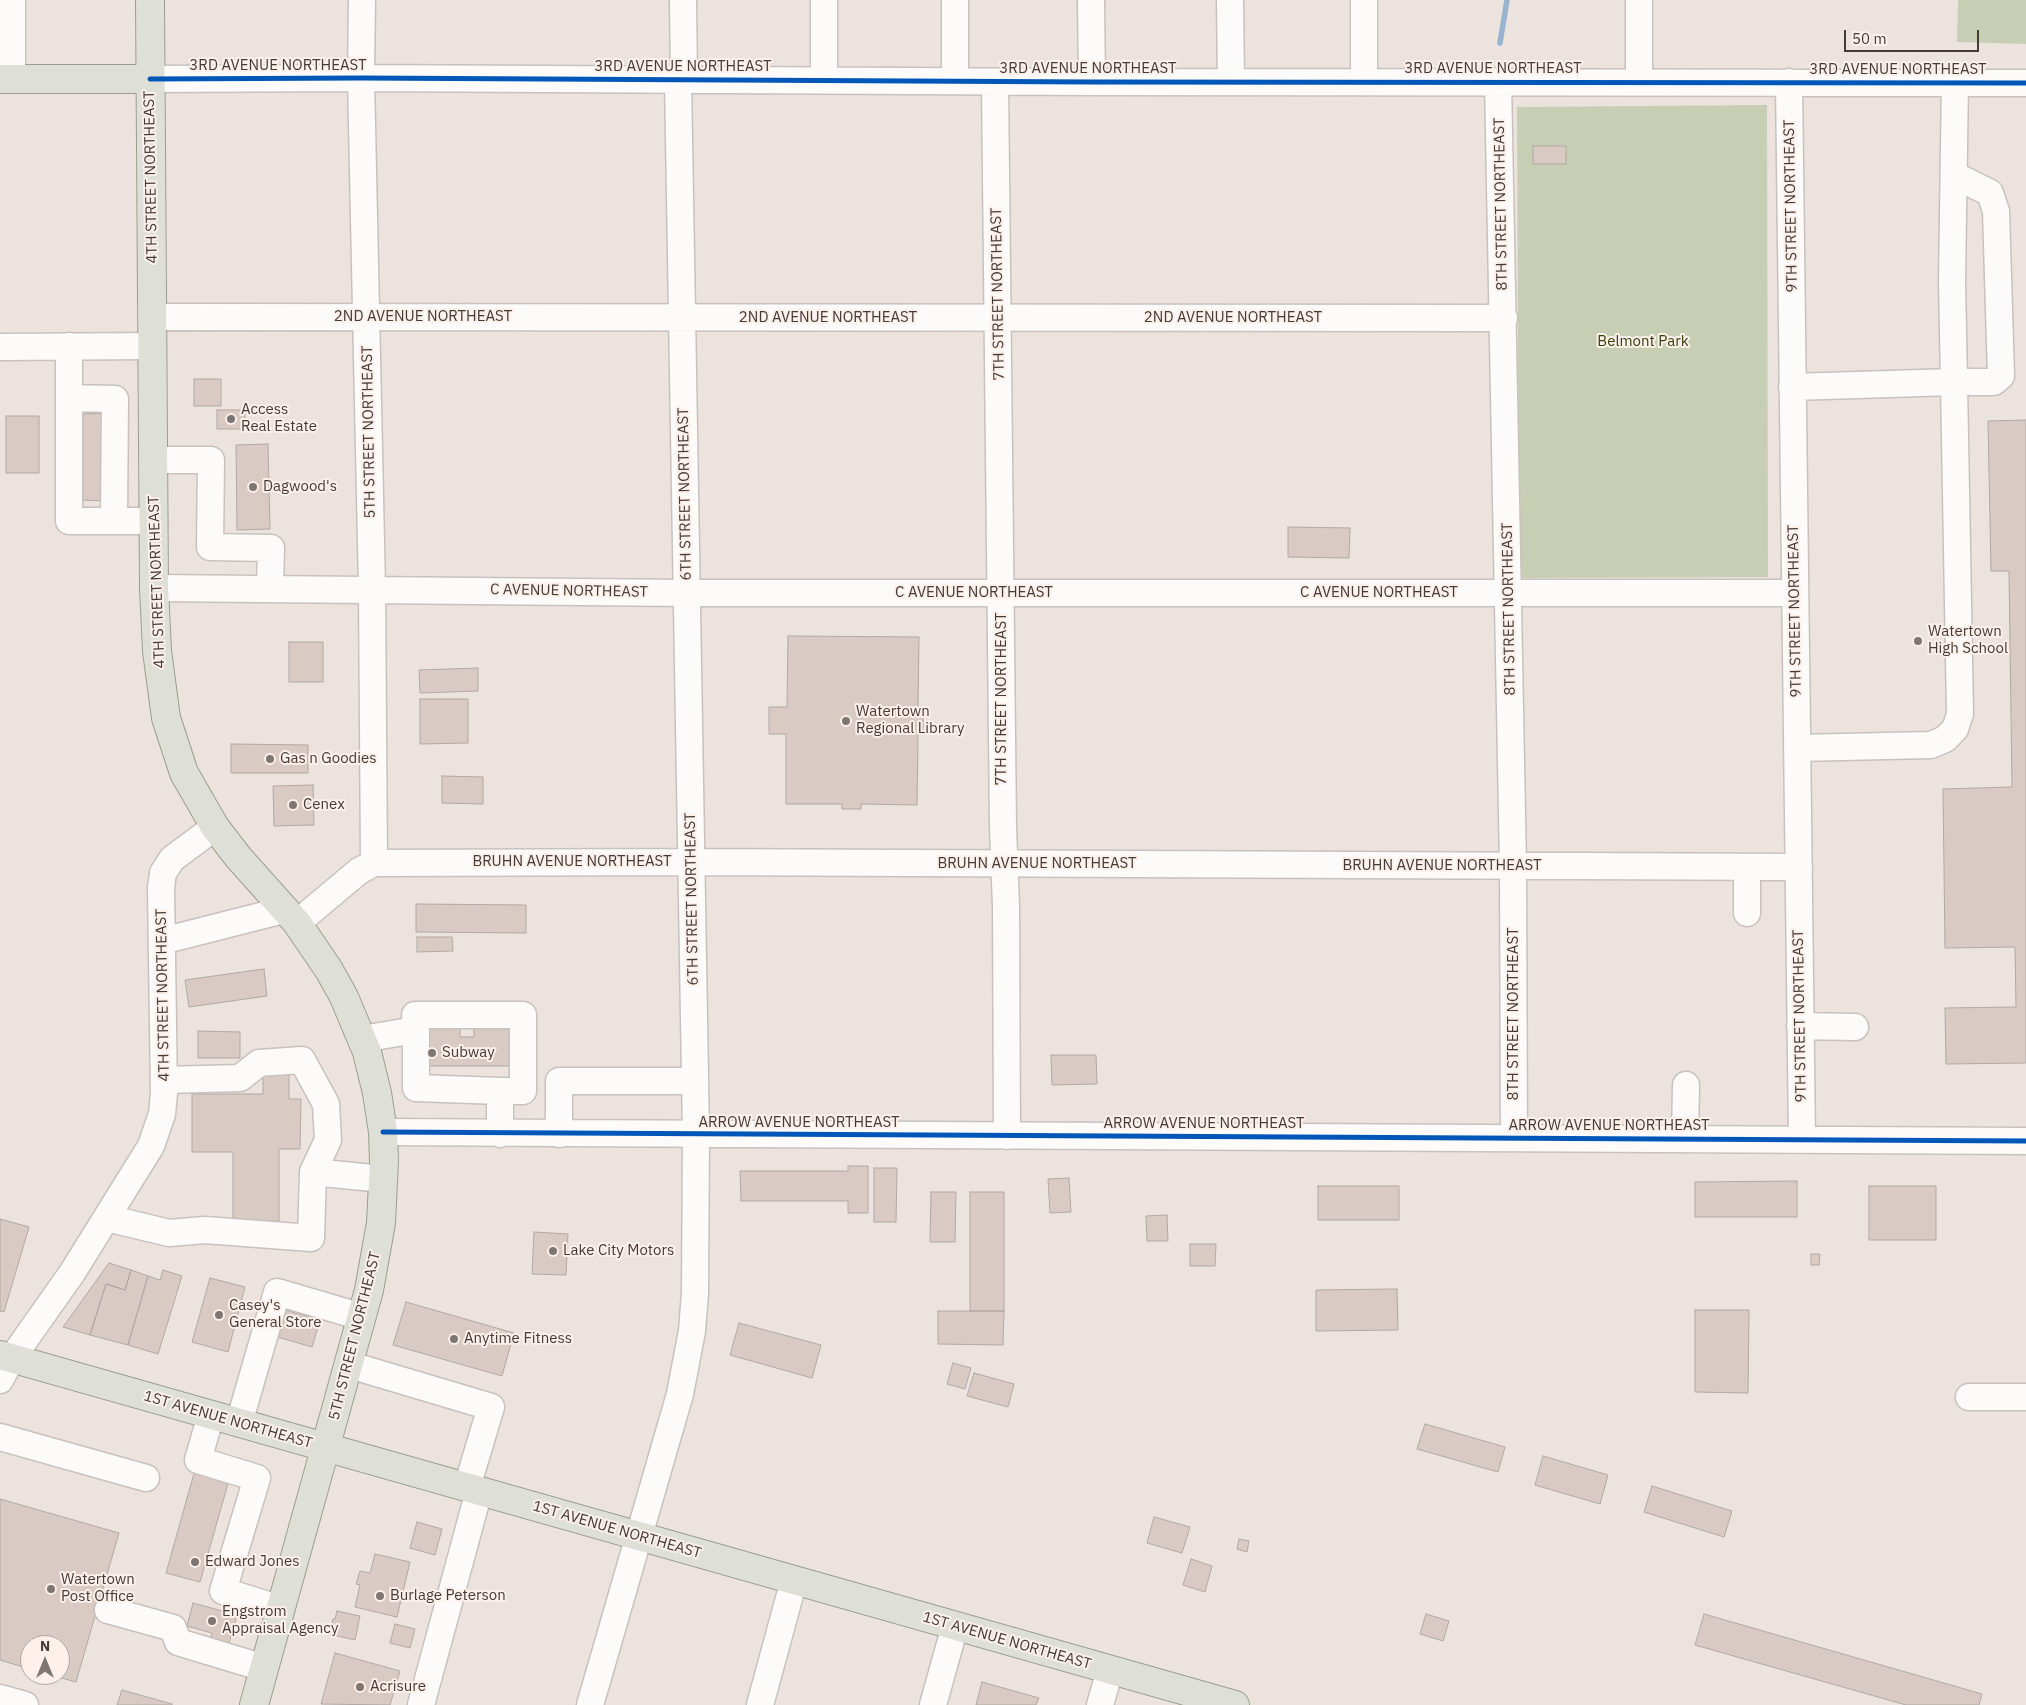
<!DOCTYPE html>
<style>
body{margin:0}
#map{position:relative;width:2026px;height:1705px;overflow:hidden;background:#ece3df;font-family:"IBM Plex Sans",sans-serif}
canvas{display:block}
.north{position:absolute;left:20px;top:1635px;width:50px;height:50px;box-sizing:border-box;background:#fdefe9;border:1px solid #b2a7a2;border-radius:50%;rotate:0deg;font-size:14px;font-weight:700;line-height:20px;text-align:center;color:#423b38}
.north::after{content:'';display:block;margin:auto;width:18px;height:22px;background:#7e7672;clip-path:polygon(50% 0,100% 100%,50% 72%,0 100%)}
.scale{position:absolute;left:1844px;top:30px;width:135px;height:22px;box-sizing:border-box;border:2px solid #423b38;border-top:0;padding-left:6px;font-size:15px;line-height:18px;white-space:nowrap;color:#423b38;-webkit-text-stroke:4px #fdefe9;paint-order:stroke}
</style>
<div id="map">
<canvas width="2026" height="1705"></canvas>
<div class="north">N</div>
<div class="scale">50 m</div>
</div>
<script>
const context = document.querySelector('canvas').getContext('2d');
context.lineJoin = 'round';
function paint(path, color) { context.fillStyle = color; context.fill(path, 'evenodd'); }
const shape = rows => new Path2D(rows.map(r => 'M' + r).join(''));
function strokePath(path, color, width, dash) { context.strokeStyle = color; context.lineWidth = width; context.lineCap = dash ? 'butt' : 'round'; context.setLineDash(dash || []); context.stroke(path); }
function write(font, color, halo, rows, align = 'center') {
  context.font = font + ' "IBM Plex Sans",sans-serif'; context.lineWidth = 4; context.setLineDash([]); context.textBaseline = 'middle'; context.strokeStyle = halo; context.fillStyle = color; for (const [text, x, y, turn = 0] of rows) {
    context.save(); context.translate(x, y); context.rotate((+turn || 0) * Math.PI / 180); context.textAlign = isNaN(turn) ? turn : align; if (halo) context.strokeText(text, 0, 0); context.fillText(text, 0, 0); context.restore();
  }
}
const green = shape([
 [1958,0,2026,0,2026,44,1957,42],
 [1767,105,1768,577,1519,578,1517,107]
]);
const stream = shape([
 [1500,43,1507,0]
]);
const building = shape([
 [1533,146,1566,146,1566,164,1533,164,1533,146],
 [194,379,221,379,221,406,194,406,194,379],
 [217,410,245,410,245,429,217,429,217,410],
 [107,413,107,501,82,500,82,414,107,413],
 [6,416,39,416,39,473,6,473,6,416],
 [2026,420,2026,1063,1946,1064,1945,1008,2016,1007,2015,947,1945,948,1943,789,2012,787,2009,571,1991,571,1988,421,2026,420],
 [268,444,270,529,237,530,236,445,268,444],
 [1288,527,1350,528,1349,558,1288,557,1288,527],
 [788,636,919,637,918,707,923,707,923,734,918,734,917,805,861,804,861,809,842,809,842,804,786,804,786,734,769,734,769,707,787,707,788,636],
 [289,642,323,642,323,682,289,682,289,642],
 [478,668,478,691,420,693,419,670,478,668],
 [420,699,468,699,468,743,420,744,420,699],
 [231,744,308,745,308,773,231,773,231,744],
 [442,776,483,777,483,804,442,803,442,776],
 [313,785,314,825,274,826,273,786,313,785],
 [416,904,526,905,526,933,416,932,416,904],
 [417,937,452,937,453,951,417,952,417,937],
 [264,969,267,996,189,1007,185,980,264,969],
 [428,1024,460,1024,460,1037,474,1037,474,1025,515,1025,515,1066,428,1066,428,1024],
 [198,1031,240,1032,240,1058,198,1058,198,1031],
 [1051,1055,1096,1055,1097,1084,1052,1085,1051,1055],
 [263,1071,289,1071,289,1099,301,1099,300,1149,279,1149,279,1221,233,1221,233,1152,192,1152,192,1094,263,1094,263,1071],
 [848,1166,868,1166,868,1213,848,1213,848,1201,741,1201,740,1171,848,1171,848,1166],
 [874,1168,897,1168,896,1222,874,1222,874,1168],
 [1069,1178,1071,1212,1050,1213,1048,1179,1069,1178],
 [1797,1181,1797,1217,1695,1217,1695,1182,1797,1181],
 [1318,1186,1399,1186,1399,1220,1318,1220,1318,1186],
 [1869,1186,1936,1186,1936,1240,1869,1240,1869,1186],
 [931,1192,956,1192,955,1242,930,1242,931,1192],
 [970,1192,1004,1192,1004,1311,970,1311,970,1192],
 [1167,1215,1168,1241,1147,1241,1146,1216,1167,1215],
 [0,1219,29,1227,4,1312,0,1311,0,1219],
 [534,1232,568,1234,566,1275,532,1274,534,1232],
 [1190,1244,1216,1244,1215,1266,1190,1266,1190,1244],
 [1811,1254,1820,1254,1819,1265,1811,1265,1811,1254],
 [109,1263,131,1270,125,1290,106,1284,90,1335,63,1327,109,1263],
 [131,1270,148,1276,128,1345,90,1335,106,1284,125,1290,131,1270],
 [163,1270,182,1276,158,1354,128,1345,148,1276,160,1280,163,1270],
 [210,1278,245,1287,228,1352,192,1342,210,1278],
 [1397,1289,1398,1330,1316,1331,1316,1290,1397,1289],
 [406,1302,514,1333,502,1376,393,1345,406,1302],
 [282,1309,320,1320,312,1347,274,1336,282,1309],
 [1695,1310,1749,1310,1748,1393,1695,1392,1695,1310],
 [938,1311,1004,1311,1003,1345,938,1344,938,1311],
 [739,1323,821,1345,812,1378,730,1355,739,1323],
 [953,1363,971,1368,965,1389,947,1384,953,1363],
 [974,1373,1014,1384,1008,1407,967,1396,974,1373],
 [1425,1424,1505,1447,1498,1472,1417,1449,1425,1424],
 [1543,1456,1608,1475,1600,1504,1535,1485,1543,1456],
 [195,1470,229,1480,200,1582,166,1573,195,1470],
 [1652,1486,1732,1511,1724,1537,1644,1512,1652,1486],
 [0,1499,119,1533,76,1682,51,1675,60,1675,60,1645,30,1645,30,1669,0,1660,0,1499],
 [1154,1517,1190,1527,1182,1553,1147,1543,1154,1517],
 [417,1522,442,1529,435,1555,410,1548,417,1522],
 [1239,1539,1249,1541,1247,1552,1237,1549,1239,1539],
 [375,1554,410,1562,397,1617,355,1607,360,1585,356,1584,360,1571,370,1573,375,1554],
 [1191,1559,1212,1566,1205,1592,1183,1585,1191,1559],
 [193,1603,237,1615,229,1643,211,1638,212,1633,187,1626,193,1603],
 [337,1611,360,1616,355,1640,329,1634,333,1619,335,1619,337,1611],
 [1426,1614,1449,1621,1443,1641,1420,1634,1426,1614],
 [1704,1614,1982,1694,1979,1705,1906,1705,1695,1645,1704,1614],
 [395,1624,415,1629,410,1648,390,1643,395,1624],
 [335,1653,400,1671,390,1705,321,1704,335,1653],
 [982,1682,1039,1698,1036,1705,976,1705,982,1682],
 [122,1690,172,1704,172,1705,117,1705,122,1690]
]);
const minor = shape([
 [12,0,12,79],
 [362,0,361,78,372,589,374,863],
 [683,0,684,79],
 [955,0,955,81],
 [1091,0,1092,82],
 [1230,0,1231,82],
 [1639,0,1639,82],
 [150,79,361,78,1092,82,2026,83],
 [824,80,824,0],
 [1498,81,1513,866,1514,1138],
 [995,82,1003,827,1006,907,1007,1136],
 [1364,82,1364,0],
 [1789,82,1802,1140],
 [153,317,1504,318],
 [69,346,69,521,154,521],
 [0,347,153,346],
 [1792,387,1954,382,1952,281,1955,82],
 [69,398,115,399,114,521],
 [154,460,211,460,210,547,271,548,270,588],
 [154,588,687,593,1794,593],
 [1797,748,1931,745,1945,739,1955,729,1960,714,1954,382,1994,382,2001,376,1996,211,1990,193,1954,175],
 [1747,867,1747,913],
 [297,923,359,871,374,863,691,862,1799,867],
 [162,941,284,910],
 [1800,1026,1855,1027],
 [416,1030,415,1015,523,1015,523,1091,500,1091],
 [362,1039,416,1030,416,1088,500,1091,500,1134],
 [383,1132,2026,1141],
 [559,1134,559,1081,695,1081],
 [1685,1139,1686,1085],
 [313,1172,383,1179],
 [107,1218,169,1233,205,1230,311,1238,313,1172,328,1140,326,1104,302,1060,259,1063,240,1078,164,1080],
 [350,1365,491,1407,467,1487],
 [0,1380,12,1358,72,1273,151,1146,162,1114,164,1093,161,888,163,873,172,859,215,827],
 [1969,1397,2026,1397],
 [211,1415,198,1460,257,1478,223,1591,281,1609],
 [239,1423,277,1292,362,1317],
 [0,1437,146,1478],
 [108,1610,173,1628,178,1642,264,1668],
 [0,1698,25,1705],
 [421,1705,479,1491],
 [590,1705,680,1394,692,1331,695,1293,696,1135,678,79],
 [760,1705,794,1580],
 [933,1705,955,1626],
 [1100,1705,1110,1670]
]);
const major = shape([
 [150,0,154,588,157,651,166,718,184,773,215,827,238,857,297,923,329,970,344,997,367,1052,377,1093,383,1132,384,1161,381,1223,369,1290,254,1705],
 [0,79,150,79],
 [0,1355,1235,1705]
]);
const cycleway = shape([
 [150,79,361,78,1092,82,2026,83],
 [383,1132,2026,1141]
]);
const markers = [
 [231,419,5,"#7e7672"],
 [253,487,5,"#7e7672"],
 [1918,641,5,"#7e7672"],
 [846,721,5,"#7e7672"],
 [270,759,5,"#7e7672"],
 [293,805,5,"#7e7672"],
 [432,1053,5,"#7e7672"],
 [553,1251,5,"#7e7672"],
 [219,1315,5,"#7e7672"],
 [454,1339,5,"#7e7672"],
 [195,1562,5,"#7e7672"],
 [51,1589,5,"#7e7672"],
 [380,1596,5,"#7e7672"],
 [212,1621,5,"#7e7672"],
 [360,1687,5,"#7e7672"]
];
const streetNames = [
 ["3RD AVENUE NORTHEAST",278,66],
 ["3RD AVENUE NORTHEAST",683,67],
 ["3RD AVENUE NORTHEAST",1088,69],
 ["3RD AVENUE NORTHEAST",1493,69],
 ["3RD AVENUE NORTHEAST",1898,70],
 ["4TH STREET NORTHEAST",151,177,-91],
 ["8TH STREET NORTHEAST",1501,204,-91],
 ["9TH STREET NORTHEAST",1791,206,-91],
 ["7TH STREET NORTHEAST",998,294,-91],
 ["2ND AVENUE NORTHEAST",423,317],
 ["2ND AVENUE NORTHEAST",828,318],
 ["2ND AVENUE NORTHEAST",1233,318],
 ["5TH STREET NORTHEAST",369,432,-91],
 ["6TH STREET NORTHEAST",685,494,-91],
 ["4TH STREET NORTHEAST",157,582,-92],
 ["C AVENUE NORTHEAST",569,591,1],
 ["C AVENUE NORTHEAST",974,593],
 ["C AVENUE NORTHEAST",1379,593],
 ["8TH STREET NORTHEAST",1509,609,-91],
 ["9TH STREET NORTHEAST",1795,611,-91],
 ["7TH STREET NORTHEAST",1002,699,-90],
 ["BRUHN AVENUE NORTHEAST",572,862],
 ["BRUHN AVENUE NORTHEAST",1037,864],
 ["BRUHN AVENUE NORTHEAST",1442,866],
 ["6TH STREET NORTHEAST",692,899,-91],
 ["4TH STREET NORTHEAST",163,995,-91],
 ["8TH STREET NORTHEAST",1514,1014,-90],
 ["9TH STREET NORTHEAST",1800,1016,-91],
 ["ARROW AVENUE NORTHEAST",799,1123],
 ["ARROW AVENUE NORTHEAST",1204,1124],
 ["ARROW AVENUE NORTHEAST",1609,1126],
 ["5TH STREET NORTHEAST",355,1336,-76],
 ["1ST AVENUE NORTHEAST",228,1420,16],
 ["1ST AVENUE NORTHEAST",617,1530,16],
 ["1ST AVENUE NORTHEAST",1007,1641,16]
];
const parkNames = [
 ["Belmont Park",1643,342]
];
const poiNames = [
 ["Access",241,410],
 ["Real Estate",241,427],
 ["Dagwood's",263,487],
 ["Watertown",1928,632],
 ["High School",1928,649],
 ["Watertown",856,712],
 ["Regional Library",856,729],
 ["Gas n Goodies",280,759],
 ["Cenex",303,805],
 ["Subway",442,1053],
 ["Lake City Motors",563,1251],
 ["Casey's",229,1306],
 ["General Store",229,1323],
 ["Anytime Fitness",464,1339],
 ["Edward Jones",205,1562],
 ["Watertown",61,1580],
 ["Post Office",61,1597],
 ["Burlage Peterson",390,1596],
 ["Engstrom",222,1612],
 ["Appraisal Agency",222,1629],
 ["Acrisure",370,1687]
];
paint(green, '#c6cfb3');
strokePath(stream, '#97b3d0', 5.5);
paint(building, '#dacac4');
strokePath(building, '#b0a8a5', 1);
strokePath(minor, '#c8c1be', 29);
strokePath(major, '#9b9e8d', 30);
strokePath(minor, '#fcfbfa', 26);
strokePath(major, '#dee0d7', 28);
strokePath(cycleway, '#0057b8', 5);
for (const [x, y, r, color] of markers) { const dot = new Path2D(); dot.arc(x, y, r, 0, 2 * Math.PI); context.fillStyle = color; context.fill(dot); strokePath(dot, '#fdefe9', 2); }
write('15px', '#423b38', '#fdefe9', streetNames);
write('15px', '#2d4307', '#fdefe9', parkNames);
write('15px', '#423b38', '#fdefe9', poiNames, 'left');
</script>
